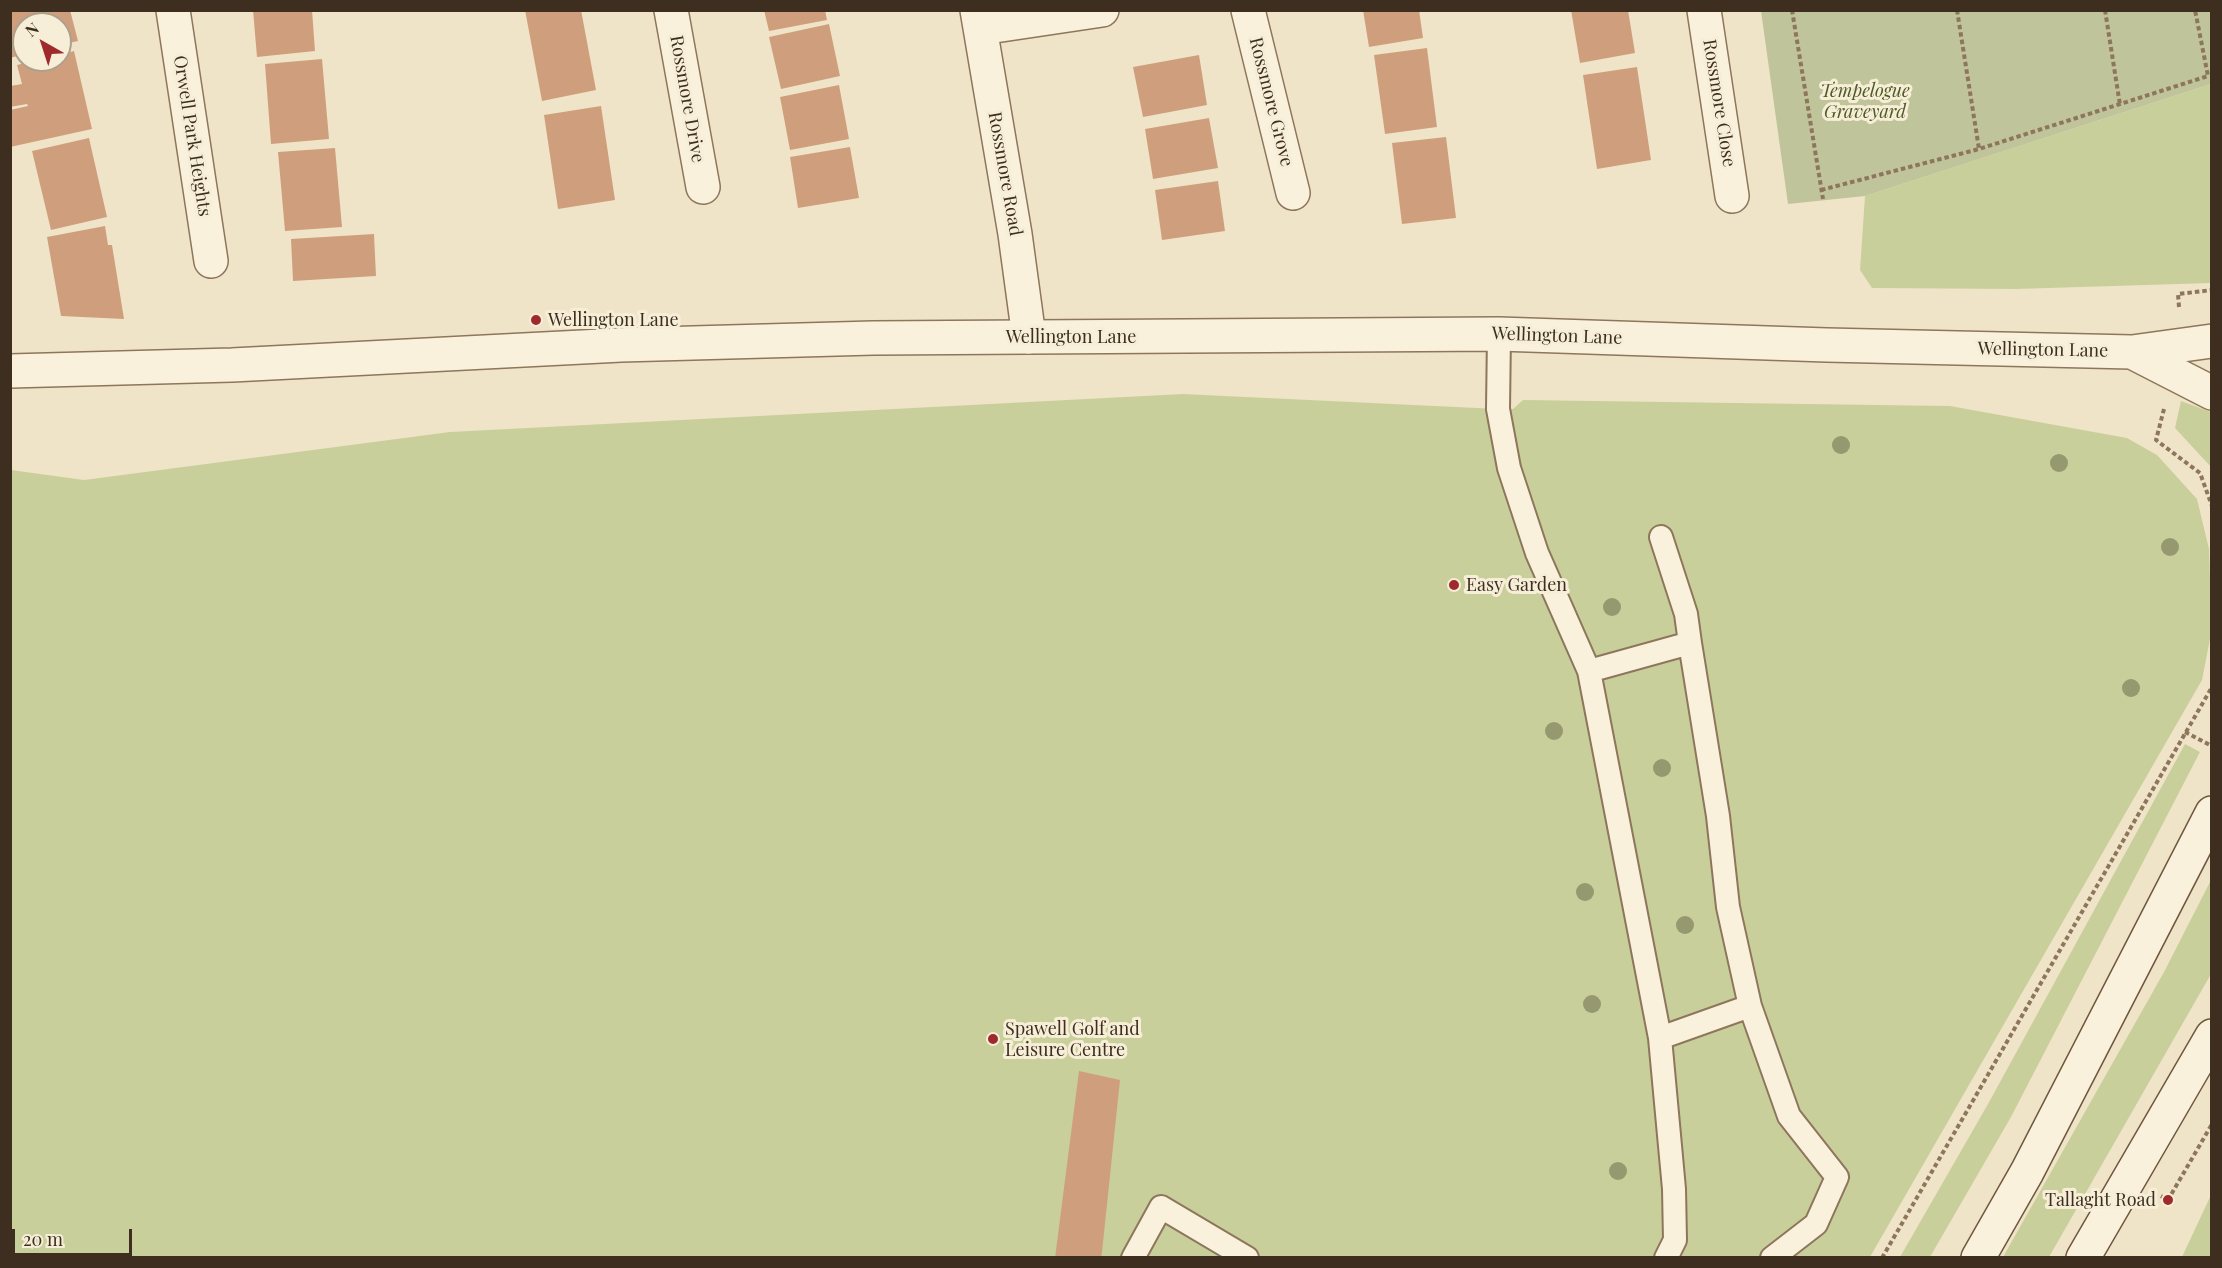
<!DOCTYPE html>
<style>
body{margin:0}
#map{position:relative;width:2222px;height:1268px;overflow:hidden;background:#f0e4c8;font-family:"Playfair Display",serif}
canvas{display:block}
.frame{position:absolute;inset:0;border:12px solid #3d2e20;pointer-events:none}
.north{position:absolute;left:12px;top:12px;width:60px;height:60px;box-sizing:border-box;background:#f7eed8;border:2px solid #ada18e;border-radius:50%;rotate:321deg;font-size:16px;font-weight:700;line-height:24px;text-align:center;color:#3d2e20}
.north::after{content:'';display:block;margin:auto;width:21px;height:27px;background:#9e2a2b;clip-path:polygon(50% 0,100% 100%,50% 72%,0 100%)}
.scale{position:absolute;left:12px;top:1229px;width:120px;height:27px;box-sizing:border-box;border:3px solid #3d2e20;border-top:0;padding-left:8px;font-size:18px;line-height:21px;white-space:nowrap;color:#3d2e20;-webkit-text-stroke:4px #f7eed8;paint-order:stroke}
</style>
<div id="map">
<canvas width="2222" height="1268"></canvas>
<div class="frame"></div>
<div class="north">N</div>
<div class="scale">20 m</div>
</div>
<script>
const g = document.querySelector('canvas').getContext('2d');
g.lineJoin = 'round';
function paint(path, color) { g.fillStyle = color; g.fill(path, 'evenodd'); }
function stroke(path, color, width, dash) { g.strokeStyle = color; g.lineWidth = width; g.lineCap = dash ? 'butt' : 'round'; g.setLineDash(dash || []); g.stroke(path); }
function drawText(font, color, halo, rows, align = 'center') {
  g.font = font + ' "Playfair Display",serif'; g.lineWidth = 6; g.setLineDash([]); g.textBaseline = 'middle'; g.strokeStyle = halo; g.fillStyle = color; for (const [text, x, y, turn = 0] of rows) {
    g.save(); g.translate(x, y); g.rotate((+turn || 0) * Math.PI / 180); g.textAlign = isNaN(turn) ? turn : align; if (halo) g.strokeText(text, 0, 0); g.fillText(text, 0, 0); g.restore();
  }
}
const green = new Path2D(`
 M 2211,84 L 2211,283 L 2016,289 L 1872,288 L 1860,270 L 1865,196 Z
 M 1183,394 L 1498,409 L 1513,409 L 1523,400 L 1950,406 L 2127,438 L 2157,455 L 2197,499 L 2209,549 L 2211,605 L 2211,634 L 2202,680 L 1870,1257 L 11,1258 L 11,470 L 84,480 L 450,432 Z
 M 2181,401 L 2211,412 L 2211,467 L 2175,428 Z
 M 2185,744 L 2200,752 L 2011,1117 L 1930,1257 L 1900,1257 L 1988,1104 Z
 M 2211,880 L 2211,974 L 2049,1257 L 2003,1257 L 2164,972 Z
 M 2211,1195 L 2211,1257 L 2182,1257 Z`);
const cemetery = new Path2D(`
 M 1761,11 L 2211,11 L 2211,84 L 1865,196 L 1788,204 Z`);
const building = new Path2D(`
 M 10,10 L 70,10 L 78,41 L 60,45 L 60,24 L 24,24 L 24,54 L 10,58 Z
 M 253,10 L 312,10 L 315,51 L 257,57 Z
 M 525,10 L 581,10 L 596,90 L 542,101 Z
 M 764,10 L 825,10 L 827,20 L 769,31 Z
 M 1363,10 L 1419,10 L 1423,38 L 1369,47 Z
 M 1571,10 L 1628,10 L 1635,53 L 1580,63 Z
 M 829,24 L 840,76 L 781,89 L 769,37 Z
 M 1427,48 L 1437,127 L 1385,134 L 1374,55 Z
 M 74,51 L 92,129 L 10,147 L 10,110 L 28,106 L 27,104 L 10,107 L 10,86 L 22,84 L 17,65 L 37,60 L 60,60 L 60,55 Z
 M 1199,55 L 1207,105 L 1143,117 L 1133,67 Z
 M 322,59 L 329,139 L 271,144 L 265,64 Z
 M 1637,67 L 1651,160 L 1597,169 L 1583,75 Z
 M 839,85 L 849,139 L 790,150 L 780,97 Z
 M 601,106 L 615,200 L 558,209 L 544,115 Z
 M 1209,118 L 1218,168 L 1153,179 L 1145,129 Z
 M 1446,137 L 1456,218 L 1402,224 L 1392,143 Z
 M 89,138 L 107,217 L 51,230 L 32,151 Z
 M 850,147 L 859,198 L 798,208 L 790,157 Z
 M 335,148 L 342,227 L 285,231 L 278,152 Z
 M 1218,181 L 1225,231 L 1162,240 L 1155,190 Z
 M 105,226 L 108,245 L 112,245 L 124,319 L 61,316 L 47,237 Z
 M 374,234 L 376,276 L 293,281 L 291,239 Z
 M 1079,1071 L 1120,1080 L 1102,1252 L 1101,1258 L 1055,1258 Z`);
const path = new Path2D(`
 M 1792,10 L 1823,199
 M 1957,10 L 1979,149 L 2208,76 L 2195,10
 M 2105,10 L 2120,105
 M 1821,190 L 1979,149
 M 2179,307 L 2178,294 L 2212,290
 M 2164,409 L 2156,440 L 2200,473 L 2212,506
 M 2185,732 L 2212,746
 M 2161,1196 L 2168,1200 L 2212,1124
 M 1882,1258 L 2212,687`);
const service = new Path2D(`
 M 1499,334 L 1498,409 L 1509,468 L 1537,553 L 1589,671 L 1660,1038 L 1674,1189 L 1675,1240 L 1666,1258
 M 1690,643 L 1718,816 L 1728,907 L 1750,1006 L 1789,1116 L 1837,1177 L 1816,1224 L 1772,1258
 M 1589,671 L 1690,643 L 1686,614 L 1661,537
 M 1660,1038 L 1750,1006
 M 1133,1258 L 1161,1207 L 1247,1258`);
const minor = new Path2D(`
 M 173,10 L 211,261
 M 671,10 L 703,187
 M 977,10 L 1015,234 L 1029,337
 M 1248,10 L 1293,193
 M 1704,10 L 1732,196
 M 981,28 L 1102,10`);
const tertiary = new Path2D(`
 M 2132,352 L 2212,393
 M 10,371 L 232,365 L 621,345 L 873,338 L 1499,334 L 1827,345 L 2132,352 L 2212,341`);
const secondary = new Path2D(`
 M 1978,1258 L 2027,1172 L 2212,813
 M 2083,1258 L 2212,1036`);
const trees = [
 [1841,445],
 [2059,463],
 [2170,547],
 [1612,607],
 [2131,688],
 [1554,731],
 [1662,768],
 [1585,892],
 [1685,925],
 [1592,1004],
 [1618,1171]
];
const markers = [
 [536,320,6,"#9e2a2b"],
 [1454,585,6,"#9e2a2b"],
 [993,1039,6,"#9e2a2b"],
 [2168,1200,6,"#9e2a2b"]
];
const parkNames = [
 ["Tempelogue",1865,91],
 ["Graveyard",1865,112]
];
const streetNames = [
 ["Rossmore Drive",687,99,80],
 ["Rossmore Grove",1271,102,76],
 ["Rossmore Close",1719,103,81],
 ["Orwell Park Heights",192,136,81],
 ["Rossmore Road",1005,174,80],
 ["Wellington Lane",1557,336,2],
 ["Wellington Lane",1071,337],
 ["Wellington Lane",2043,350,1]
];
const poiNames = [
 ["Wellington Lane",548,320],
 ["Easy Garden",1466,585],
 ["Spawell Golf and",1005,1029],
 ["Leisure Centre",1005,1050],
 ["Tallaght Road",2156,1200,"right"]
];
paint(green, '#c9cf9b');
paint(cemetery, '#bfc49a');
paint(building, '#cf9f7d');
stroke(service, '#8d765c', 26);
stroke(minor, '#8d765c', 36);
stroke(tertiary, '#8d765c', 36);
stroke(secondary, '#6f573f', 36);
stroke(path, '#8d765c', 4, [4.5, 3]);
stroke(service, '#faf1dc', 22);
stroke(minor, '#faf1dc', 33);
stroke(tertiary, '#faf1dc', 33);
stroke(secondary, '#faf1dc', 33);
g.fillStyle = '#96986f';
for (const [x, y] of trees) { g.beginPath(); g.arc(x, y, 9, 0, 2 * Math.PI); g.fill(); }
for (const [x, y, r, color] of markers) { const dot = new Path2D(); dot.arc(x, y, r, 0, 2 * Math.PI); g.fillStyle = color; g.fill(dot); stroke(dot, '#f7eed8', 2); }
drawText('italic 18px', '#4d5a26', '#f7eed8', parkNames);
drawText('18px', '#3d2e20', '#f7eed8', streetNames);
drawText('18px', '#3d2e20', '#f7eed8', poiNames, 'left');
</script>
